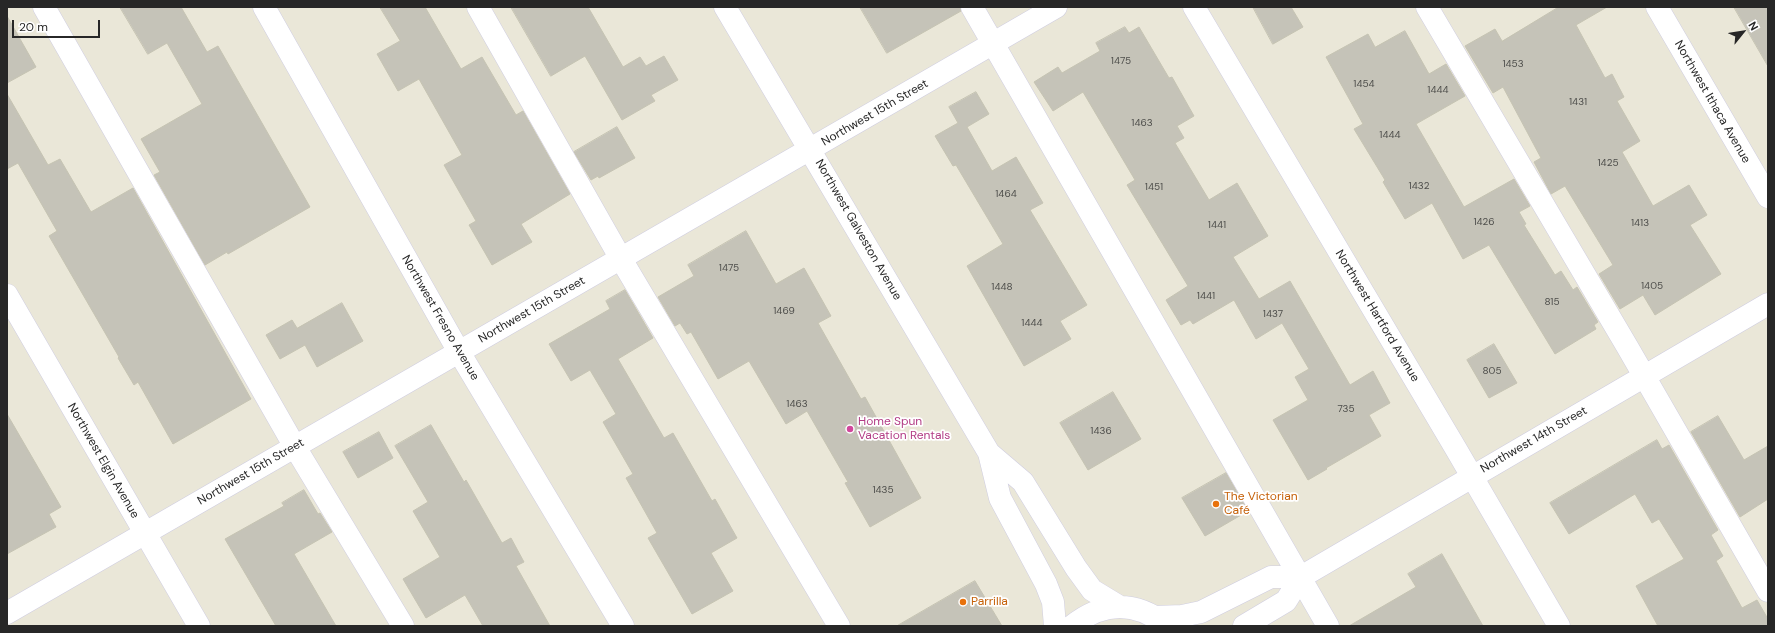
<!DOCTYPE html>
<meta charset="utf-8">
<style>
body{margin:0}
#map{position:relative;width:1775px;height:633px;overflow:hidden;background:#eae7d8;font-family:"DM Sans",sans-serif}
canvas{display:block}
.frame{position:absolute;inset:0;border:8px solid #272727;pointer-events:none}
.north{position:absolute;left:1723px;top:12px;width:40px;height:40px;-webkit-text-stroke:3px #fff;paint-order:stroke;rotate:60deg;font-size:11px;font-weight:700;line-height:16px;text-align:center;color:#272727}
.north::after{content:'';display:block;margin:auto;width:14px;height:18px;background:#272727;clip-path:polygon(50% 0,100% 100%,50% 72%,0 100%)}
.scale{position:absolute;left:12px;top:20px;width:88px;height:18px;box-sizing:border-box;border:2px solid #272727;border-top:0;padding-left:5px;font-size:12px;line-height:14px;white-space:nowrap;color:#272727;-webkit-text-stroke:3px #fff;paint-order:stroke}
</style>
<div id="map">
<canvas width="1775" height="633"></canvas>
<div class="frame"></div>
<div class="north">N</div>
<div class="scale">20 m</div>
</div>
<script>
const g = document.querySelector('canvas').getContext('2d');
g.lineJoin = 'round';
function paint(path, color) { g.fillStyle = color; g.fill(path, 'evenodd'); }
function stroke(path, color, width, dash) { g.strokeStyle = color; g.lineWidth = width; g.lineCap = dash ? 'butt' : 'round'; g.setLineDash(dash || []); g.stroke(path); }
function drawText(font, color, halo, rows, align = 'center') {
  g.font = font + ' "DM Sans",sans-serif'; g.lineWidth = 3.5; g.setLineDash([]); g.textBaseline = 'middle'; g.strokeStyle = halo; g.fillStyle = color; for (const [text, x, y, turn = 0] of rows) {
    g.save(); g.translate(x, y); g.rotate((+turn || 0) * Math.PI / 180); g.textAlign = isNaN(turn) ? turn : align; if (halo) g.strokeText(text, 0, 0); g.fillText(text, 0, 0); g.restore();
  }
}
const building = new Path2D(`
 M 120,7 L 181,7 L 207,52 L 218,46 L 310,207 L 228,254 L 227,252 L 205,265 L 154,175 L 160,172 L 141,139 L 202,104 L 167,43 L 148,54 Z
 M 380,7 L 425,7 L 461,69 L 482,57 L 516,115 L 523,111 L 570,194 L 521,224 L 532,242 L 492,265 L 469,225 L 476,221 L 444,165 L 462,155 L 419,79 L 398,91 L 377,54 L 400,41 Z
 M 511,7 L 588,7 L 623,67 L 640,57 L 646,66 L 664,56 L 678,80 L 651,95 L 655,101 L 622,120 L 585,56 L 551,76 Z
 M 860,7 L 960,7 L 961,11 L 887,53 Z
 M 1253,7 L 1291,7 L 1303,27 L 1273,44 Z
 M 1559,7 L 1607,7 L 1576,25 L 1605,78 L 1612,74 L 1624,97 L 1617,101 L 1640,141 L 1622,152 L 1653,206 L 1689,185 L 1707,215 L 1690,225 L 1721,274 L 1655,315 L 1643,295 L 1620,309 L 1599,274 L 1613,265 L 1565,186 L 1551,194 L 1534,162 L 1541,158 L 1503,87 L 1493,93 L 1465,46 L 1495,29 L 1502,41 Z
 M 1734,7 L 1768,7 L 1768,66 Z
 M 7,16 L 36,67 L 7,83 Z
 M 1125,27 L 1129,33 L 1139,27 L 1169,78 L 1172,77 L 1194,116 L 1177,126 L 1184,138 L 1175,143 L 1209,200 L 1237,183 L 1268,236 L 1233,257 L 1259,299 L 1290,281 L 1350,385 L 1373,371 L 1390,403 L 1369,415 L 1381,436 L 1326,468 L 1327,469 L 1308,480 L 1273,420 L 1308,400 L 1295,377 L 1309,369 L 1282,323 L 1256,339 L 1234,300 L 1193,324 L 1190,320 L 1181,325 L 1166,300 L 1188,286 L 1127,185 L 1135,180 L 1083,92 L 1053,111 L 1034,82 L 1058,67 L 1062,73 L 1100,51 L 1096,43 Z
 M 1405,31 L 1429,74 L 1446,64 L 1465,96 L 1416,124 L 1464,207 L 1514,179 L 1530,206 L 1519,212 L 1526,224 L 1524,225 L 1555,275 L 1561,271 L 1573,290 L 1577,287 L 1598,322 L 1594,325 L 1596,329 L 1555,354 L 1489,245 L 1463,259 L 1432,203 L 1405,219 L 1383,182 L 1385,180 L 1354,129 L 1363,124 L 1326,57 L 1368,34 L 1375,47 Z
 M 976,92 L 989,114 L 967,127 L 992,171 L 1016,157 L 1043,203 L 1030,210 L 1087,305 L 1060,321 L 1071,339 L 1024,366 L 967,266 L 1003,244 L 956,165 L 953,166 L 935,136 L 958,123 L 949,107 Z
 M 7,94 L 48,165 L 60,159 L 91,212 L 133,188 L 251,399 L 173,444 L 138,382 L 134,385 L 118,358 L 119,357 L 49,236 L 57,231 L 18,163 L 7,169 Z
 M 617,127 L 635,158 L 599,178 L 598,176 L 591,180 L 574,152 Z
 M 746,231 L 776,284 L 804,268 L 831,316 L 818,323 L 861,399 L 865,397 L 921,498 L 870,527 L 845,483 L 848,482 L 807,411 L 786,424 L 749,361 L 718,379 L 691,332 L 687,334 L 680,323 L 675,326 L 658,297 L 694,276 L 688,265 Z
 M 625,290 L 653,338 L 618,359 L 664,438 L 673,433 L 712,501 L 715,499 L 737,538 L 711,553 L 733,591 L 692,614 L 648,538 L 657,533 L 626,478 L 633,474 L 603,422 L 616,414 L 590,370 L 571,381 L 549,344 L 610,309 L 606,301 Z
 M 342,303 L 363,341 L 317,367 L 305,345 L 280,359 L 266,335 L 292,320 L 297,328 Z
 M 1494,344 L 1517,383 L 1489,398 L 1467,360 Z
 M 1113,392 L 1141,439 L 1088,470 L 1060,423 Z
 M 7,414 L 61,507 L 49,514 L 56,527 L 7,554 Z
 M 1718,416 L 1744,460 L 1768,446 L 1768,499 L 1740,517 L 1691,432 Z
 M 431,425 L 464,482 L 466,480 L 502,543 L 511,538 L 524,562 L 516,566 L 550,626 L 483,626 L 465,595 L 426,618 L 403,579 L 440,557 L 413,511 L 428,502 L 395,446 Z
 M 379,432 L 393,458 L 358,478 L 343,452 Z
 M 1657,440 L 1662,449 L 1669,445 L 1718,530 L 1711,535 L 1723,556 L 1716,561 L 1742,608 L 1757,600 L 1768,619 L 1768,626 L 1658,626 L 1636,586 L 1684,559 L 1659,519 L 1652,523 L 1635,494 L 1569,534 L 1550,503 Z
 M 1226,473 L 1248,511 L 1205,536 L 1182,498 Z
 M 304,490 L 318,514 L 320,513 L 332,532 L 294,554 L 336,626 L 276,626 L 225,539 L 284,506 L 282,503 Z
 M 1442,554 L 1483,626 L 1349,626 L 1416,587 L 1408,574 Z
 M 975,581 L 1002,626 L 897,626 Z`);
const minor = new Path2D(`
 M 44,7 L 295,447 L 403,626
 M 264,7 L 459,352 L 623,626
 M 478,7 L 621,259 L 839,626
 M 725,7 L 989,453 L 1000,498 L 1046,584 L 1053,602 L 1055,626
 M 972,7 L 1328,626
 M 1194,7 L 1456,449 L 1559,626
 M 1427,7 L 1628,348 L 1768,591
 M 1657,7 L 1768,197
 M 7,295 L 199,626
 M 989,453 L 1023,482 L 1076,568 L 1092,590 L 1120,607
 M 7,613 L 1056,7
 M 1155,617 L 1182,616 L 1201,612 L 1271,577 L 1301,577
 M 1072,626 C 1103,601 1136,601 1166,625
 M 1244,626 L 1286,601 L 1301,577 L 1768,304`);
const markers = [
 [850,429,4,"#d1479c"],
 [1216,504,4,"#e8710a"],
 [963,602,4,"#e8710a"]
];
const numberNames = [
 ["1475",1121,61],
 ["1453",1513,64],
 ["1454",1364,84],
 ["1444",1438,90],
 ["1431",1578,102],
 ["1463",1142,123],
 ["1444",1390,135],
 ["1425",1608,163],
 ["1432",1419,186],
 ["1451",1154,187],
 ["1464",1006,194],
 ["1426",1484,222],
 ["1413",1640,223],
 ["1441",1217,225],
 ["1475",729,268],
 ["1405",1652,286],
 ["1448",1002,287],
 ["1441",1206,296],
 ["815",1552,302],
 ["1469",784,311],
 ["1437",1273,314],
 ["1444",1032,323],
 ["805",1492,371],
 ["1463",797,404],
 ["735",1346,409],
 ["1436",1101,431],
 ["1435",883,490]
];
const streetNames = [
 ["Northwest Ithaca Avenue",1712,102,60],
 ["Northwest 15th Street",875,113,-30],
 ["Northwest Galveston Avenue",858,230,60],
 ["Northwest 15th Street",532,310,-30],
 ["Northwest Hartford Avenue",1377,316,59],
 ["Northwest Fresno Avenue",440,318,60],
 ["Northwest 14th Street",1534,440,-30],
 ["Northwest Elgin Avenue",103,461,60],
 ["Northwest 15th Street",251,472,-30]
];
const hotelNames = [
 ["Home Spun",858,422],
 ["Vacation Rentals",858,436]
];
const foodNames = [
 ["The Victorian",1224,497],
 ["Café",1224,511],
 ["Parrilla",971,602]
];
paint(building, '#c5c3b8');
stroke(building, '#c5c3b2', 1);
stroke(minor, '#cfcde0', 23);
stroke(minor, '#fff', 22);
for (const [x, y, r, color] of markers) { const dot = new Path2D(); dot.arc(x, y, r, 0, 2 * Math.PI); g.fillStyle = color; g.fill(dot); stroke(dot, '#fff', 1.5); }
drawText('10px', '#4e4e4b', null, numberNames);
drawText('12px', '#272727', '#fff', streetNames);
drawText('12px', '#b23c85', '#fff', hotelNames, 'left');
drawText('12px', '#c56008', '#fff', foodNames, 'left');
</script>
